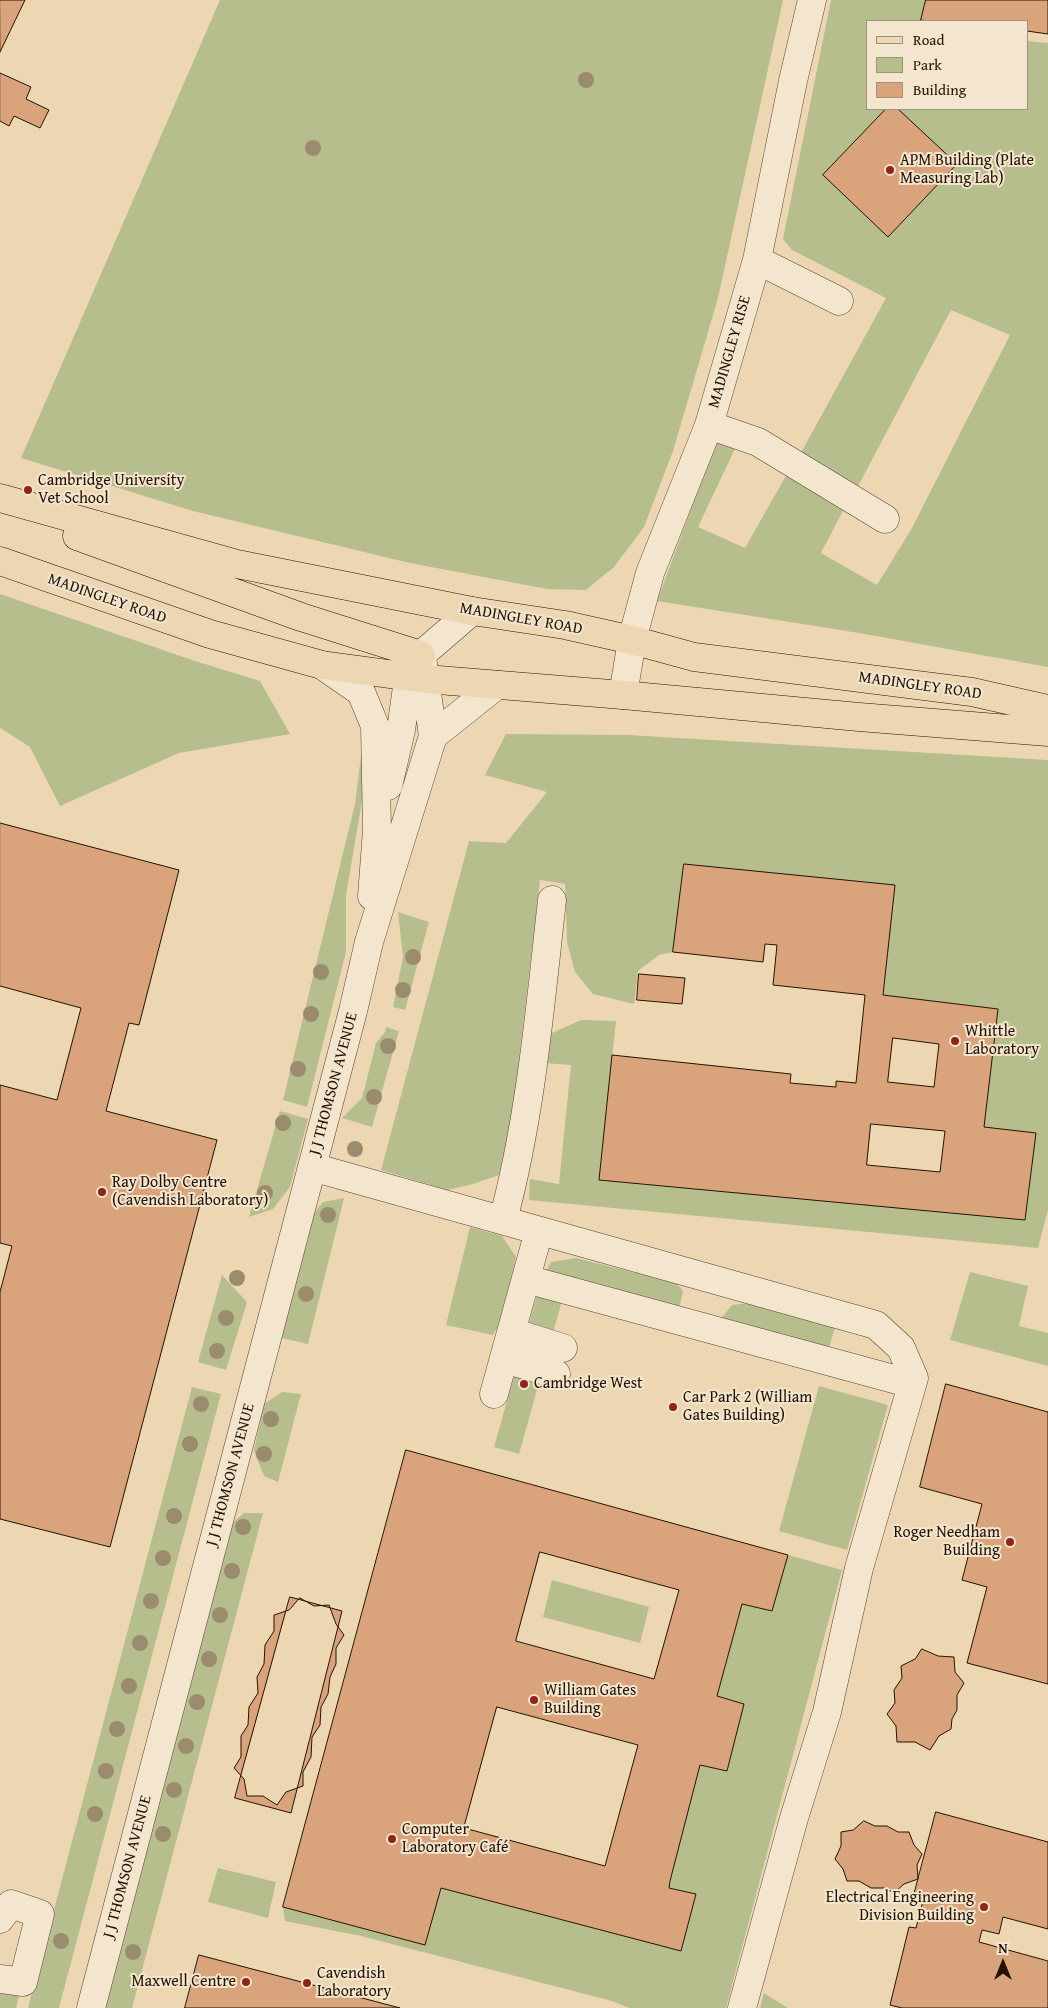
<!DOCTYPE html>
<meta charset="utf-8">
<style>
body{margin:0}
#map{position:relative;width:1048px;height:2008px;overflow:hidden;background:#edd7b3;font-family:"Gentium Book Plus",serif}
canvas{display:block}
.legend{position:absolute;left:866px;top:20px;width:162px;height:90px;box-sizing:border-box;background:#f3e5ce;border:1px solid #a0917c;margin:0;padding:6px 9px;list-style:none;font-size:15px;color:#241200}
.legend li{display:flex;align-items:center;gap:10px;height:25px}
.legend b{width:25px;border:1px solid #a0917c}
.north{position:absolute;left:978px;top:1938px;width:50px;height:50px;-webkit-text-stroke:4px #f3e5ce;paint-order:stroke;rotate:0deg;font-size:14px;font-weight:700;line-height:20px;text-align:center;color:#241200}
.north::after{content:'';display:block;margin:auto;width:18px;height:22px;background:#241200;clip-path:polygon(50% 0,100% 100%,50% 72%,0 100%)}
</style>
<div id="map">
<canvas width="1048" height="2008"></canvas>
<ul class="legend">
<li><b style="height:6px;background:#edd7b3"></b>Road</li>
<li><b style="height:14px;background:#b7be8d"></b>Park</li>
<li><b style="height:14px;background:#d9a47c"></b>Building</li>
</ul>
<div class="north">N</div>
</div>
<script>
const g = document.querySelector('canvas').getContext('2d');
g.lineJoin = 'round';
function paint(path, color) { g.fillStyle = color; g.fill(path, 'evenodd'); }
function stroke(path, color, width, dash) { g.strokeStyle = color; g.lineWidth = width; g.lineCap = dash ? 'butt' : 'round'; g.setLineDash(dash || []); g.stroke(path); }
function drawText(font, color, halo, rows, align = 'center') {
  g.font = font + ' "Gentium Book Plus",serif'; g.lineWidth = 4; g.setLineDash([]); g.textBaseline = 'middle'; g.strokeStyle = halo; g.fillStyle = color; for (const [text, x, y, turn = 0] of rows) {
    g.save(); g.translate(x, y); g.rotate((+turn || 0) * Math.PI / 180); g.textAlign = isNaN(turn) ? turn : align; if (halo) g.strokeText(text, 0, 0); g.fillText(text, 0, 0); g.restore();
  }
}
const green = new Path2D(`
 M 220,0 L 783,0 L 718,298 L 673,451 L 644,527 L 614,567 L 586,590 L 547,589 L 410,563 L 193,511 L 21,458 Z
 M 831,0 L 926,0 L 922,20 L 928,21 L 867,21 L 867,109 L 1027,109 L 1027,41 L 1048,43 L 1048,667 L 859,633 L 657,601 L 720,431 L 740,438 L 698,527 L 745,548 L 787,474 L 846,505 L 821,553 L 877,585 L 912,528 L 1010,335 L 951,310 L 855,492 L 797,460 L 886,298 L 792,250 L 783,239 Z
 M 0,594 L 195,661 L 260,681 L 290,734 L 179,753 L 60,806 L 30,747 L 0,728 Z
 M 506,734 L 628,735 L 1048,760 L 1048,1210 L 1038,1248 L 529,1200 L 530,1179 L 559,1184 L 571,1065 L 544,1063 L 544,1053 L 552,1033 L 581,1020 L 616,1021 L 599,1180 L 1025,1220 L 1036,1133 L 984,1127 L 998,1009 L 883,995 L 895,885 L 684,864 L 673,952 L 659,955 L 638,971 L 634,1004 L 593,994 L 575,972 L 567,942 L 565,884 L 540,880 L 509,1146 L 499,1175 L 473,1184 L 448,1190 L 381,1170 L 469,841 L 506,843 L 547,792 L 485,775 Z
 M 363,740 L 369,760 L 346,895 L 346,952 L 307,1107 L 283,1100 L 355,804 Z
 M 398,912 L 429,922 L 405,1010 L 393,1007 L 403,957 Z
 M 386,1027 L 399,1031 L 372,1127 L 342,1118 L 362,1098 L 376,1043 L 385,1032 Z
 M 280,1111 L 308,1119 L 290,1187 L 273,1209 L 249,1217 Z
 M 344,1198 L 308,1344 L 281,1338 L 309,1219 L 323,1202 Z
 M 470,1227 L 502,1236 L 516,1257 L 502,1319 L 493,1335 L 446,1325 Z
 M 576,1258 L 676,1283 L 683,1291 L 679,1309 L 568,1279 L 519,1454 L 494,1447 L 541,1281 L 551,1262 Z
 M 970,1272 L 1028,1286 L 1019,1326 L 1048,1333 L 1048,1366 L 950,1340 Z
 M 222,1275 L 247,1302 L 226,1370 L 198,1362 Z
 M 750,1303 L 835,1327 L 829,1348 L 720,1320 L 732,1305 Z
 M 819,1386 L 888,1405 L 847,1550 L 779,1531 Z
 M 192,1387 L 221,1394 L 59,2008 L 28,2008 Z
 M 282,1392 L 301,1394 L 278,1482 L 264,1476 L 254,1451 L 264,1404 Z
 M 244,1513 L 263,1513 L 132,2008 L 100,2008 L 226,1528 Z
 M 788,1555 L 842,1570 L 726,2008 L 629,2008 L 612,2001 L 361,1936 L 285,1921 L 283,1907 L 425,1945 L 441,1888 L 681,1951 L 696,1894 L 669,1888 L 670,1881 L 700,1765 L 727,1771 L 744,1704 L 717,1696 L 742,1604 L 772,1611 Z
 M 552,1580 L 649,1607 L 640,1643 L 543,1617 Z
 M 218,1868 L 276,1882 L 268,1918 L 208,1902 Z
 M 0,1979 L 23,1982 L 16,2008 L 0,2008 Z
 M 764,1993 L 788,2008 L 760,2008 Z`);
const building = new Path2D(`
 M 0,0 L 25,0 L 0,52 Z
 M 926,0 L 1048,0 L 1048,34 L 1027,31 L 1027,21 L 928,21 L 921,20 Z
 M 0,73 L 31,87 L 26,99 L 49,110 L 40,128 L 14,116 L 9,126 L 0,121 Z
 M 886,109 L 898,109 L 957,164 L 888,237 L 823,175 Z
 M 0,823 L 179,870 L 139,1025 L 129,1023 L 106,1111 L 217,1140 L 110,1547 L 0,1519 L 0,1292 L 12,1246 L 0,1243 L 0,1085 L 57,1100 L 81,1008 L 0,986 Z
 M 684,864 L 895,885 L 883,995 L 998,1009 L 984,1127 L 1036,1133 L 1025,1220 L 599,1180 L 612,1055 L 791,1074 L 790,1083 L 836,1087 L 836,1081 L 856,1083 L 865,995 L 773,985 L 777,945 L 765,944 L 763,962 L 673,952 ZM 893,1038 L 939,1044 L 934,1087 L 888,1082 ZM 871,1124 L 945,1131 L 940,1172 L 867,1165 Z
 M 639,974 L 685,978 L 682,1004 L 637,1000 Z
 M 946,1384 L 1048,1412 L 1048,1684 L 967,1663 L 987,1587 L 962,1580 L 982,1504 L 920,1487 Z
 M 406,1450 L 788,1555 L 772,1611 L 742,1604 L 717,1696 L 744,1704 L 727,1771 L 700,1765 L 670,1881 L 669,1888 L 696,1894 L 681,1951 L 441,1888 L 425,1945 L 283,1907 ZM 540,1552 L 679,1590 L 654,1679 L 516,1641 ZM 497,1707 L 638,1745 L 605,1866 L 464,1828 Z
 M 290,1597 L 342,1611 L 291,1813 L 235,1798 Z
 M 300,1598 L 314,1606 L 329,1605 L 336,1624 L 344,1635 L 336,1648 L 336,1664 L 330,1677 L 328,1694 L 321,1707 L 320,1725 L 312,1737 L 311,1757 L 303,1772 L 303,1786 L 286,1792 L 277,1805 L 263,1796 L 247,1796 L 244,1779 L 234,1768 L 241,1757 L 241,1736 L 248,1725 L 249,1707 L 258,1693 L 257,1677 L 264,1664 L 265,1645 L 274,1631 L 274,1615 L 289,1610 Z
 M 922,1649 L 938,1656 L 954,1657 L 955,1672 L 964,1683 L 957,1695 L 957,1710 L 952,1719 L 951,1729 L 939,1736 L 930,1750 L 915,1742 L 897,1742 L 896,1726 L 887,1714 L 895,1703 L 894,1690 L 902,1678 L 901,1666 L 915,1659 Z
 M 936,1812 L 1048,1842 L 1048,1929 L 1003,1917 L 999,1934 L 982,1930 L 979,1942 L 1048,1961 L 1048,2008 L 902,2008 L 890,2005 L 909,1927 L 916,1928 L 924,1897 L 914,1895 Z
 M 864,1821 L 875,1826 L 887,1826 L 898,1832 L 909,1832 L 914,1845 L 922,1854 L 917,1865 L 918,1879 L 904,1884 L 894,1893 L 884,1888 L 871,1888 L 859,1881 L 847,1881 L 843,1869 L 835,1859 L 841,1846 L 841,1832 L 853,1830 Z
 M 199,1955 L 400,2008 L 185,2008 Z`);
const minor = new Path2D(`
 M 757,260 L 839,301
 M 709,425 L 758,442 L 885,519
 M 422,657 L 433,736
 M 322,665 L 361,692 L 375,726 L 377,830 L 372,896
 M 623,695 L 632,640 L 650,573 L 709,425 L 757,260 L 793,81 L 812,0
 M 388,786 L 401,730 L 407,687 L 421,655 L 472,611
 M 312,1167 L 876,1325 L 901,1348 L 914,1378 L 859,1568 L 827,1712 L 794,1818 L 742,2008
 M 503,1220 C 531,1116 540,1007 552,900
 M 526,1279 L 912,1384
 M 511,1332 L 563,1348
 M 504,1359 L 556,1374
 M 494,1394 L 539,1231
 M 0,1919 L 11,1904 L 40,1914 L 23,1982 L 0,1979
 M 91,2008 L 353,1011 L 369,942 L 433,736 L 497,685`);
const major = new Path2D(`
 M 0,498 L 237,564 L 472,611 L 565,625 L 632,640 L 694,657 L 972,692 L 1048,709
 M 77,536 L 301,617 L 421,655
 M 0,561 L 210,634 L 322,665 L 426,679 L 623,695 L 859,717 L 1048,732`);
const trees = [
 [586,80],
 [313,148],
 [413,957],
 [321,972],
 [403,990],
 [311,1014],
 [388,1046],
 [298,1069],
 [374,1097],
 [283,1123],
 [355,1149],
 [265,1193],
 [328,1215],
 [237,1278],
 [306,1294],
 [226,1318],
 [217,1351],
 [201,1404],
 [271,1419],
 [190,1444],
 [264,1454],
 [174,1516],
 [243,1527],
 [163,1558],
 [232,1571],
 [151,1601],
 [220,1615],
 [140,1643],
 [209,1659],
 [129,1686],
 [197,1702],
 [117,1729],
 [186,1746],
 [106,1771],
 [174,1790],
 [95,1814],
 [163,1834],
 [61,1941],
 [133,1952]
];
const markers = [
 [890,170,5,"#8f2418"],
 [28,490,5,"#8f2418"],
 [955,1041,5,"#8f2418"],
 [102,1192,5,"#8f2418"],
 [524,1384,5,"#8f2418"],
 [673,1407,5,"#8f2418"],
 [1010,1542,5,"#8f2418"],
 [534,1700,5,"#8f2418"],
 [392,1839,5,"#8f2418"],
 [984,1907,5,"#8f2418"],
 [246,1982,5,"#8f2418"],
 [307,1983,5,"#8f2418"]
];
const poiNames = [
 ["APM Building (Plate",900,161],
 ["Measuring Lab)",900,179],
 ["Cambridge University",38,481],
 ["Vet School",38,499],
 ["Whittle",965,1032],
 ["Laboratory",965,1050],
 ["Ray Dolby Centre",112,1183],
 ["(Cavendish Laboratory)",112,1201],
 ["Cambridge West",534,1384],
 ["Car Park 2 (William",683,1398],
 ["Gates Building)",683,1416],
 ["Roger Needham",1000,1533,"right"],
 ["Building",1000,1551,"right"],
 ["William Gates",544,1691],
 ["Building",544,1709],
 ["Computer",402,1830],
 ["Laboratory Café",402,1848],
 ["Electrical Engineering",974,1898,"right"],
 ["Division Building",974,1916,"right"],
 ["Cavendish",317,1974],
 ["Laboratory",317,1992],
 ["Maxwell Centre",236,1982,"right"]
];
const streetNames = [
 ["MADINGLEY RISE",730,352,-74],
 ["MADINGLEY ROAD",107,599,19],
 ["MADINGLEY ROAD",521,619,10],
 ["MADINGLEY ROAD",920,686,8],
 ["J J THOMSON AVENUE",334,1084,-75],
 ["J J THOMSON AVENUE",231,1475,-75],
 ["J J THOMSON AVENUE",128,1867,-75]
];
paint(green, '#b7be8d');
paint(building, '#d9a47c');
stroke(building, '#241200', 1);
stroke(minor, '#56432d', 29);
stroke(major, '#241200', 29);
stroke(minor, '#f3e5ce', 28);
stroke(major, '#edd7b3', 28);
g.fillStyle = '#9a8c6c';
for (const [x, y] of trees) { g.beginPath(); g.arc(x, y, 8, 0, 2 * Math.PI); g.fill(); }
for (const [x, y, r, color] of markers) { const dot = new Path2D(); dot.arc(x, y, r, 0, 2 * Math.PI); g.fillStyle = color; g.fill(dot); stroke(dot, '#f3e5ce', 2); }
drawText('16px', '#241200', '#f3e5ce', poiNames, 'left');
drawText('16px', '#241200', '#f3e5ce', streetNames);
</script>
